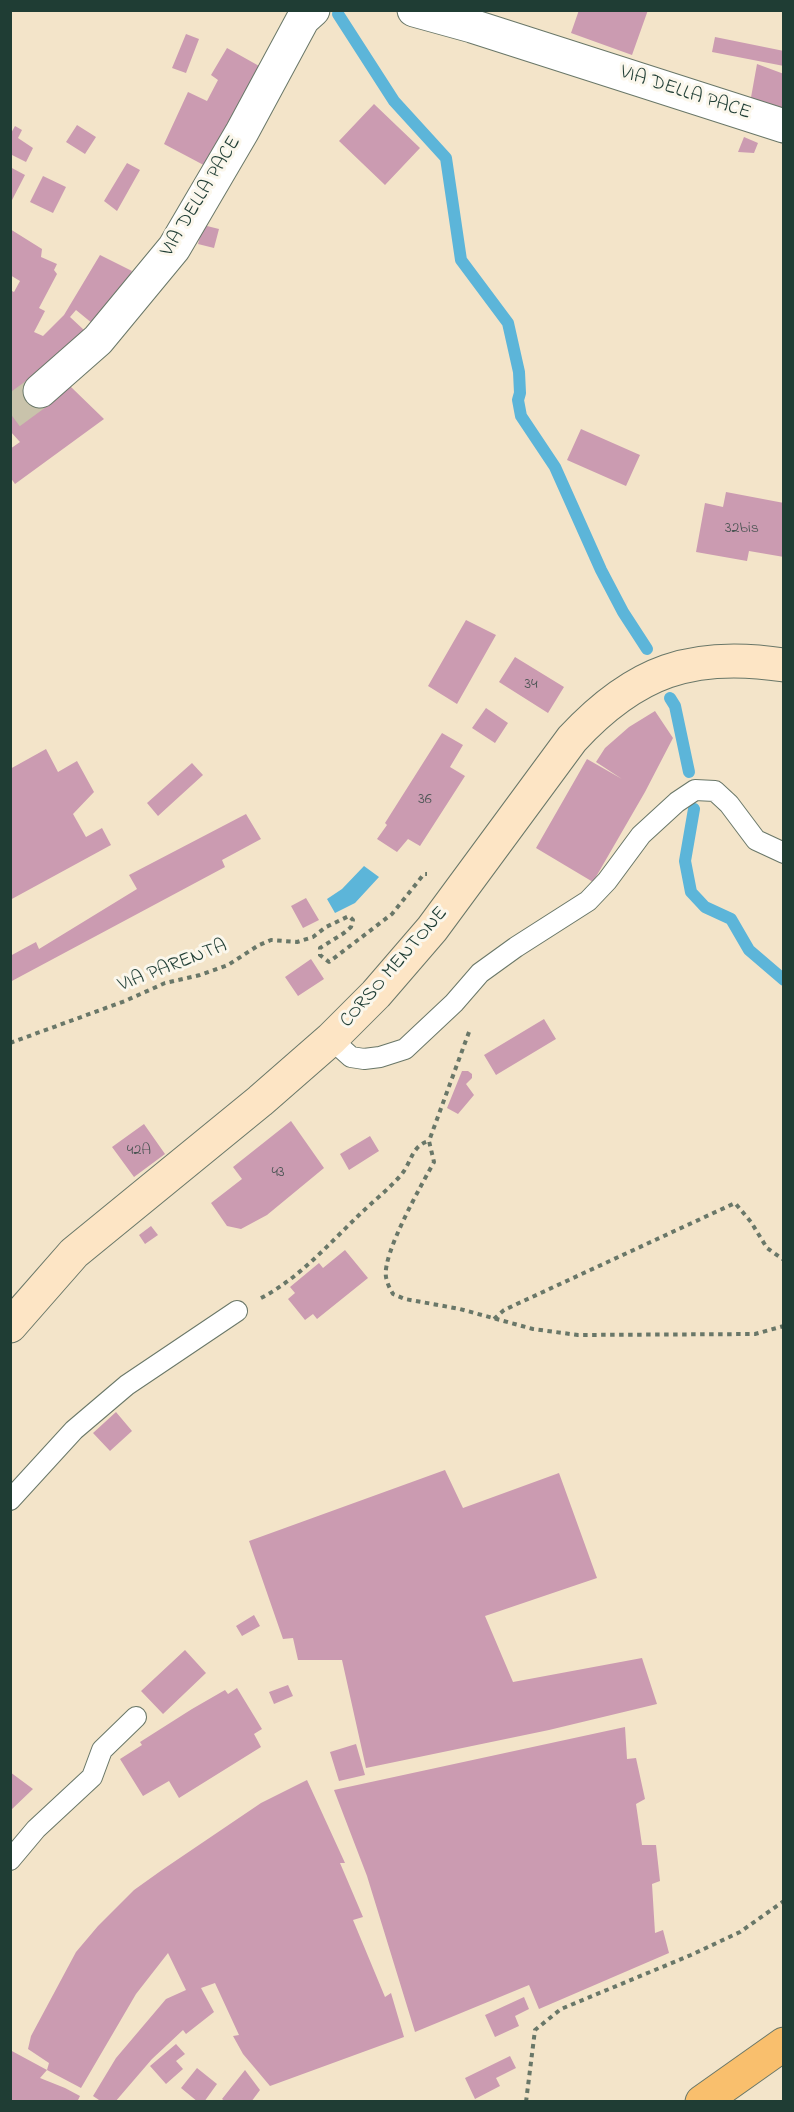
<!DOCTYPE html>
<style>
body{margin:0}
#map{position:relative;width:794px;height:2112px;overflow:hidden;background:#f3e4c9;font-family:"Indie Flower",sans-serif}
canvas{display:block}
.frame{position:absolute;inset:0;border:12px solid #1f3d34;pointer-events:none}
</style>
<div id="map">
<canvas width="794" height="2112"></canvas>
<div class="frame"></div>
</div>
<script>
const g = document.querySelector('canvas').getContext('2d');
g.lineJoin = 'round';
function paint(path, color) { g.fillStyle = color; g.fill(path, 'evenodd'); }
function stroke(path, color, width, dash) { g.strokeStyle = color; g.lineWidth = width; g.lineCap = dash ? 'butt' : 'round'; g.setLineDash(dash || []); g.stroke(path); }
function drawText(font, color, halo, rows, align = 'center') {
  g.font = font + ' "Indie Flower",sans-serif'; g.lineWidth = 6; g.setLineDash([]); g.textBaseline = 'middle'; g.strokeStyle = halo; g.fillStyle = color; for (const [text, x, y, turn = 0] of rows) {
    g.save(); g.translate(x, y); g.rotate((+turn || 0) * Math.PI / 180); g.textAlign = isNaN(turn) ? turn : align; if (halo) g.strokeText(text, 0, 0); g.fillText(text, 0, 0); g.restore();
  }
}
const water = new Path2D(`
 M 364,866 L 379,877 L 355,903 L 335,913 L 327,899 L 342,889 Z`);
const stream = new Path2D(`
 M 338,14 L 394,101 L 446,158 L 461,260 L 508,323 L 519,372 L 520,393 L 518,400 L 521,416 L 555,467 L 601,570 L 623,612 L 647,649
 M 670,698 L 675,706 L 689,772
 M 694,809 L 685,861 L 691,892 L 705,907 L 731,919 L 749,950 L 784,980`);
const building = new Path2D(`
 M 579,10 L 648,10 L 632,55 L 571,33 Z
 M 186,34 L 199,39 L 186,73 L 172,68 Z
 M 715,37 L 784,51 L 784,66 L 712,52 Z
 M 227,48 L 268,71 L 213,170 L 164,144 L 188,92 L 207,101 L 218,80 L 211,75 Z
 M 757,64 L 784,74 L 784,114 L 750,103 Z
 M 374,104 L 420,148 L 385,185 L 339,141 Z
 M 77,125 L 96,137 L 85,154 L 66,142 Z
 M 15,126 L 22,130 L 18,138 L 33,148 L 26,162 L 10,154 L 10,135 Z
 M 744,137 L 758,143 L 754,153 L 738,152 Z
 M 127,163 L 140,170 L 117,211 L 104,201 Z
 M 10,167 L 25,175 L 10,204 Z
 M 43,176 L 66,187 L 53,213 L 30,202 Z
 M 203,225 L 219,229 L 214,248 L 198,244 Z
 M 10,229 L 42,249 L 41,257 L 57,264 L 54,270 L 57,274 L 39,308 L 45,311 L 34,332 L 43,336 L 64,315 L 100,255 L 132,271 L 98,328 L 76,310 L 70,317 L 84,330 L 32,383 L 70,386 L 104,419 L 15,484 L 10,477 L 10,449 L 20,442 L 10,431 L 10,290 L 14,292 L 20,281 L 10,275 Z
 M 581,429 L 640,455 L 626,486 L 567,460 Z
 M 726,492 L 784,503 L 784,557 L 749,551 L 747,561 L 696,552 L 705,503 L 723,507 Z
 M 466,620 L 496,635 L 457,704 L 428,686 Z
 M 515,657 L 564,687 L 548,713 L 499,682 Z
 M 486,708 L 508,723 L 495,743 L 472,728 Z
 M 655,711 L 673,738 L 645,792 L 593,882 L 536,848 L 587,759 L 622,779 L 596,762 L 605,748 L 629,727 Z
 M 442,733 L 463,745 L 450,767 L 465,776 L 420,846 L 408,839 L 397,852 L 377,839 L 387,825 L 385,823 Z
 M 46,749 L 58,772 L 77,761 L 94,792 L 73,814 L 86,837 L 102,828 L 111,845 L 10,900 L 10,769 Z
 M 192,763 L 203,775 L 158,816 L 147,803 Z
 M 246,814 L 261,839 L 222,860 L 225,867 L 10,982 L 10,956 L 36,942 L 39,949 L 137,889 L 129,875 Z
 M 306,898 L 319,920 L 303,928 L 291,906 Z
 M 311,959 L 324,979 L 298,996 L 285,977 Z
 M 544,1019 L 556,1039 L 496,1075 L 484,1055 Z
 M 462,1071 L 468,1071 L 472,1074 L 472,1078 L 466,1084 L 474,1095 L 458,1114 L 447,1108 Z
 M 291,1121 L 324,1168 L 267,1215 L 241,1229 L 227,1226 L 211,1203 L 242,1179 L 233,1167 Z
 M 144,1124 L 165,1154 L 134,1177 L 112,1147 Z
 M 370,1136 L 379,1151 L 349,1170 L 340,1154 Z
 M 151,1226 L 158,1235 L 145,1244 L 139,1235 Z
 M 345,1250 L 368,1278 L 317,1319 L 313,1314 L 305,1320 L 288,1299 L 295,1293 L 290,1287 L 319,1263 L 323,1268 Z
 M 116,1412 L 132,1431 L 110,1451 L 93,1433 Z
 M 445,1470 L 463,1508 L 559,1473 L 597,1578 L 485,1616 L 513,1682 L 642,1658 L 657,1704 L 549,1730 L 366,1768 L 342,1660 L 298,1660 L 293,1638 L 283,1639 L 249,1541 Z
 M 254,1615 L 260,1626 L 242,1636 L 236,1626 Z
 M 185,1650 L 206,1673 L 163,1714 L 141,1691 Z
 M 288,1685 L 293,1696 L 274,1704 L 269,1692 Z
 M 237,1688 L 262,1729 L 254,1734 L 261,1747 L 179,1798 L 169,1781 L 143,1796 L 120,1759 L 142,1745 L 140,1742 L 192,1709 L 225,1690 L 228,1694 Z
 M 625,1727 L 627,1759 L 636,1758 L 645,1799 L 636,1804 L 642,1845 L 656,1845 L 660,1881 L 652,1884 L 655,1933 L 663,1930 L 669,1953 L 539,2009 L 529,1985 L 415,2032 L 367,1876 L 334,1790 Z
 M 356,1744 L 365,1775 L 339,1781 L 330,1752 Z
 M 10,1772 L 33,1789 L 10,1811 Z
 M 307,1780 L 345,1863 L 340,1863 L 363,1917 L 353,1920 L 385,1997 L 391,1993 L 404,2037 L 270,2086 L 243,2054 L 233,2036 L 239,2035 L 215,1983 L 201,1988 L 214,2012 L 186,2034 L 183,2030 L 152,2059 L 115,2102 L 102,2102 L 93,2096 L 116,2058 L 166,1999 L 186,1990 L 168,1953 L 136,1994 L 81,2088 L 47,2070 L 49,2063 L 28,2049 L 31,2036 L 76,1952 L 98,1926 L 134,1890 L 162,1870 L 261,1803 Z
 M 524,1997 L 529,2009 L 515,2016 L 519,2026 L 495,2037 L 485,2015 Z
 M 176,2044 L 185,2054 L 176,2061 L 183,2069 L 166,2084 L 150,2066 Z
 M 10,2050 L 47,2070 L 40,2078 L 65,2088 L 80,2096 L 77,2102 L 10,2102 Z
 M 510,2056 L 516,2068 L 496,2078 L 500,2086 L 475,2099 L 465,2078 Z
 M 197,2068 L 217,2084 L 204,2102 L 198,2102 L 181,2088 Z
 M 245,2070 L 260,2090 L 251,2102 L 226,2102 L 222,2099 Z`);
const tertiaryTunnel = new Path2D(`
 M 10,413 L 40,391`);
const path = new Path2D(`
 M 469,1032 L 429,1141 L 434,1162 C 422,1184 382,1254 386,1277 C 387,1283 390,1289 393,1294 L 405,1299 L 460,1309 L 533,1329 L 578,1335 L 755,1334 L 784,1326
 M 10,1043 L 125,1001 L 165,983 L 200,975 L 228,965 L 259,945 L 271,940 L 297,942 L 313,937 L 326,927 L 349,916 L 353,920 L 351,927 L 344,933 L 320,948 L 320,955 L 329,962 L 392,914 L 424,874 L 427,874
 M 261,1298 C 298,1279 328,1245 357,1217 C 371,1203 388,1190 401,1175 C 412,1162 411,1146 429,1141
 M 494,1319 L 504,1310 L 735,1203 L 751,1222 L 767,1248 L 784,1260
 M 526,2102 L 535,2030 L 561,2009 L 691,1955 L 740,1932 L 784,1901`);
const service = new Path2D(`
 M 331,1039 L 351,1057 L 364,1059 L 380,1057 L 405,1049 L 454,1003 L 480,973 L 516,947 L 588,901 L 607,881 L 641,835 L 677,802 L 695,790 L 715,791 L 729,804 L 756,840 L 784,853
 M 10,1500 L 74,1430 L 127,1385 L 237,1311
 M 10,1860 L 36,1829 L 92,1777 L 102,1750 L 136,1717`);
const tertiary = new Path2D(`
 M 414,10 L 472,26 L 784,126
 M 40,391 L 98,340 L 174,248 L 242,132 L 303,19 L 313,10`);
const secondary = new Path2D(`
 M 10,1326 L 74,1253 L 260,1101 L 331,1039 L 376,994 L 432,929 L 572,739 C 635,671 692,651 784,665`);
const primary = new Path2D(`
 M 702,2102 L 784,2044`);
const numberNames = [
 ["32bis",742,529],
 ["34",531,685],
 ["36",425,800],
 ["42A",139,1151],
 ["43",278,1173]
];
const streetNames = [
 ["VIA DELLA PACE",685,94,18],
 ["VIA DELLA PACE",202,197,-59],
 ["VIA PARENTA",173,967,-21],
 ["CORSO MENTONE",395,968,-49]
];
paint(water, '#5cb5d9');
stroke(stream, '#5cb5d9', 12);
paint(building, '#cb9bb1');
stroke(tertiaryTunnel, '#c9c3ab', 33, [33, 16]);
stroke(service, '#697768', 22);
stroke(tertiary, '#697768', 35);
stroke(secondary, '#697768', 35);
stroke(primary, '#697768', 35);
stroke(path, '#697768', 4, [4.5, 4.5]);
stroke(service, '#fff', 20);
stroke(tertiary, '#fff', 33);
stroke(secondary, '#fde5c5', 33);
stroke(primary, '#f9bf6d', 33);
drawText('16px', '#4a5453', null, numberNames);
drawText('20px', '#1f3d34', '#fbf7ec', streetNames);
</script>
